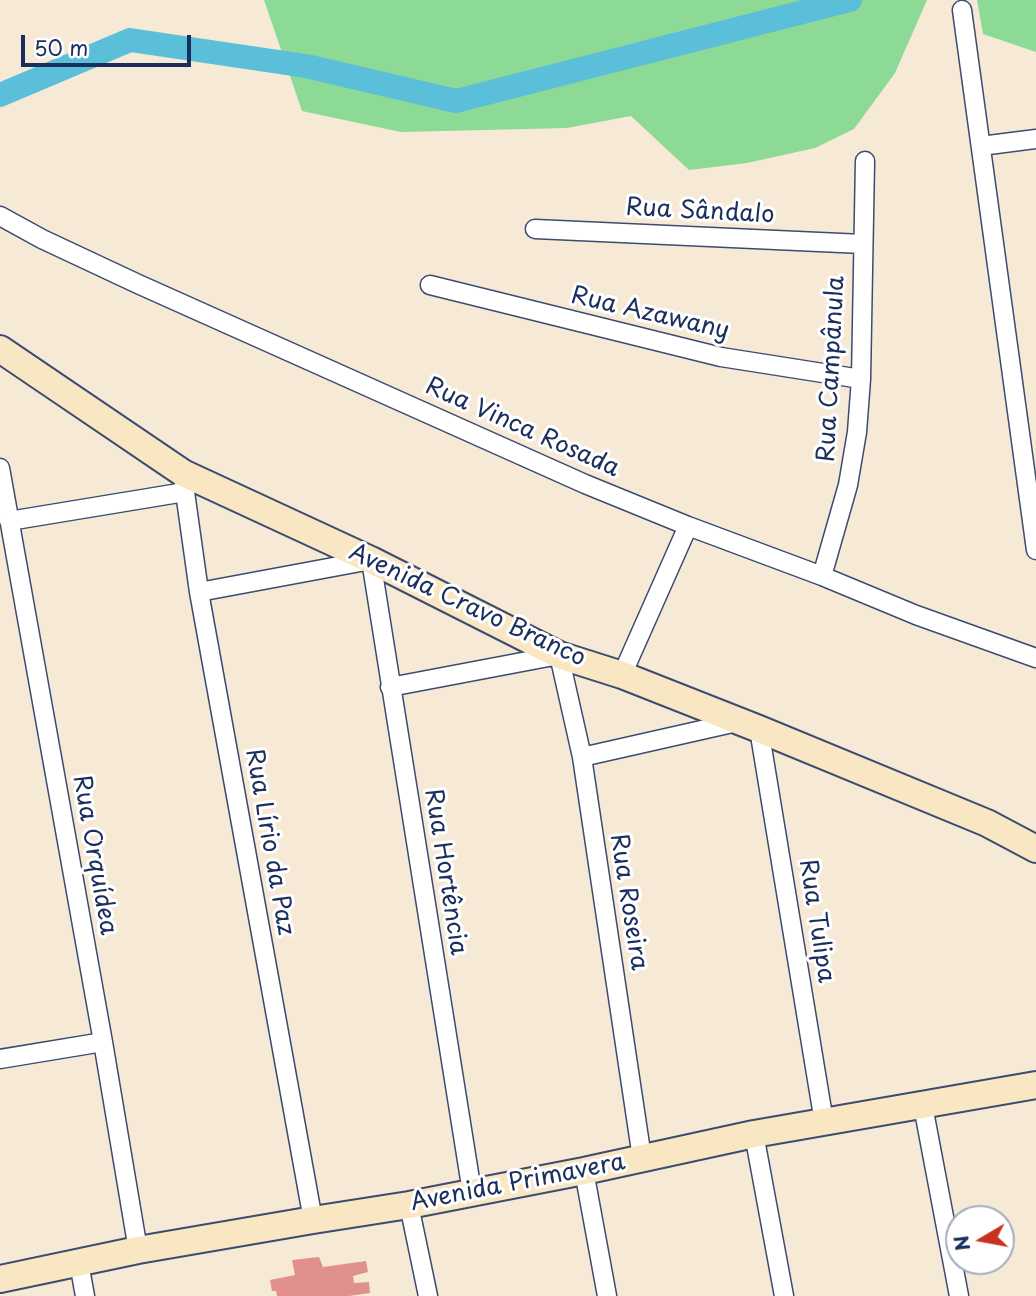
<!DOCTYPE html>
<meta charset="utf-8">
<style>
body{margin:0}
#map{position:relative;width:1036px;height:1296px;overflow:hidden;background:#f6ead7;font-family:"Playpen Sans",sans-serif}
canvas{display:block}
.north{position:absolute;left:945px;top:1205px;width:70px;height:70px;box-sizing:border-box;background:#fff;border:2px solid #a4acbf;border-radius:50%;rotate:260deg;font-size:19px;font-weight:700;line-height:28px;text-align:center;color:#1b2f5e}
.north::after{content:'';display:block;margin:auto;width:24px;height:32px;background:#c8321e;clip-path:polygon(50% 0,100% 100%,50% 72%,0 100%)}
.scale{position:absolute;left:21px;top:35px;width:170px;height:32px;box-sizing:border-box;border:4px solid #1b2f5e;border-top:0;padding-left:9px;font-size:21px;line-height:24px;white-space:nowrap;color:#1b2f5e;-webkit-text-stroke:5px #fff;paint-order:stroke}
</style>
<div id="map">
<canvas width="1036" height="1296"></canvas>
<div class="north">N</div>
<div class="scale">50 m</div>
</div>
<script>
const g = document.querySelector('canvas').getContext('2d');
g.lineJoin = 'round';
function paint(path, color) { g.fillStyle = color; g.fill(path, 'evenodd'); }
function stroke(path, color, width, dash) { g.strokeStyle = color; g.lineWidth = width; g.lineCap = dash ? 'butt' : 'round'; g.setLineDash(dash || []); g.stroke(path); }
function drawText(font, color, halo, rows, align = 'center') {
  g.font = font + ' "Playpen Sans",sans-serif'; g.lineWidth = 6; g.setLineDash([]); g.textBaseline = 'middle'; g.strokeStyle = halo; g.fillStyle = color; for (const [text, x, y, turn = 0] of rows) {
    g.save(); g.translate(x, y); g.rotate((+turn || 0) * Math.PI / 180); g.textAlign = isNaN(turn) ? turn : align; if (halo) g.strokeText(text, 0, 0); g.fillText(text, 0, 0); g.restore();
  }
}
const green = new Path2D(`
 M 264,0 L 927,0 L 895,73 L 854,129 L 815,148 L 747,163 L 689,170 L 631,116 L 567,128 L 401,132 L 302,111 Z
 M 977,0 L 1036,0 L 1036,52 L 983,34 Z`);
const canal = new Path2D(`
 M 0,95 L 130,40 L 306,66 L 456,101 L 850,0`);
const building = new Path2D(`
 M 319,1257 L 323,1267 L 366,1261 L 368,1272 L 353,1276 L 354,1283 L 369,1282 L 370,1293 L 349,1296 L 277,1296 L 276,1291 L 272,1291 L 270,1280 L 295,1275 L 292,1260 Z`);
const street = new Path2D(`
 M 962,10 L 1036,550
 M 981,146 L 1036,139
 M 0,216 L 42,239 L 138,284 L 585,484 L 688,526 L 822,576 L 916,615 L 1036,658
 M 535,229 L 863,244
 M 430,285 L 721,357 L 861,379
 M 0,468 L 103,1042 L 138,1250
 M 183,473 L 185,492 L 199,592 L 313,1220
 M 9,521 L 185,492
 M 822,576 L 848,485 L 857,432 L 861,379 L 865,161
 M 199,592 L 371,560 L 472,1192
 M 622,675 L 688,526
 M 390,687 L 559,655 L 582,757 L 642,1158
 M 759,729 L 824,1122
 M 582,757 L 737,722
 M 0,1059 L 103,1042
 M 923,1106 L 959,1296
 M 754,1134 L 784,1296
 M 584,1171 L 607,1296
 M 409,1205 L 428,1296
 M 79,1263 L 85,1296`);
const secondary = new Path2D(`
 M 0,349 L 183,473 L 371,560 L 559,655 L 622,675 L 759,729 L 987,823 L 1036,849
 M 0,1279 L 138,1250 L 313,1220 L 409,1205 L 584,1171 L 754,1134 L 1036,1085`);
const streetNames = [
 ["Rua Sândalo",700,212,3],
 ["Rua Azawany",650,314,13],
 ["Rua Campânula",832,369,-87],
 ["Rua Vinca Rosada",522,428,24],
 ["Avenida Cravo Branco",467,606,25],
 ["Rua Lírio da Paz",269,842,80],
 ["Rua Orquídea",94,855,80],
 ["Rua Hortência",445,872,81],
 ["Rua Roseira",628,902,81],
 ["Rua Tulipa",816,921,81],
 ["Avenida Primavera",518,1183,-11]
];
paint(green, '#8dd996');
stroke(canal, '#5bbfd9', 24);
paint(building, '#e1918d');
stroke(street, '#3c4b70', 21);
stroke(secondary, '#3c4b70', 30);
stroke(street, '#fff', 18);
stroke(secondary, '#f9e7c3', 26);
drawText('24px', '#1b2f5e', '#fff', streetNames);
</script>
